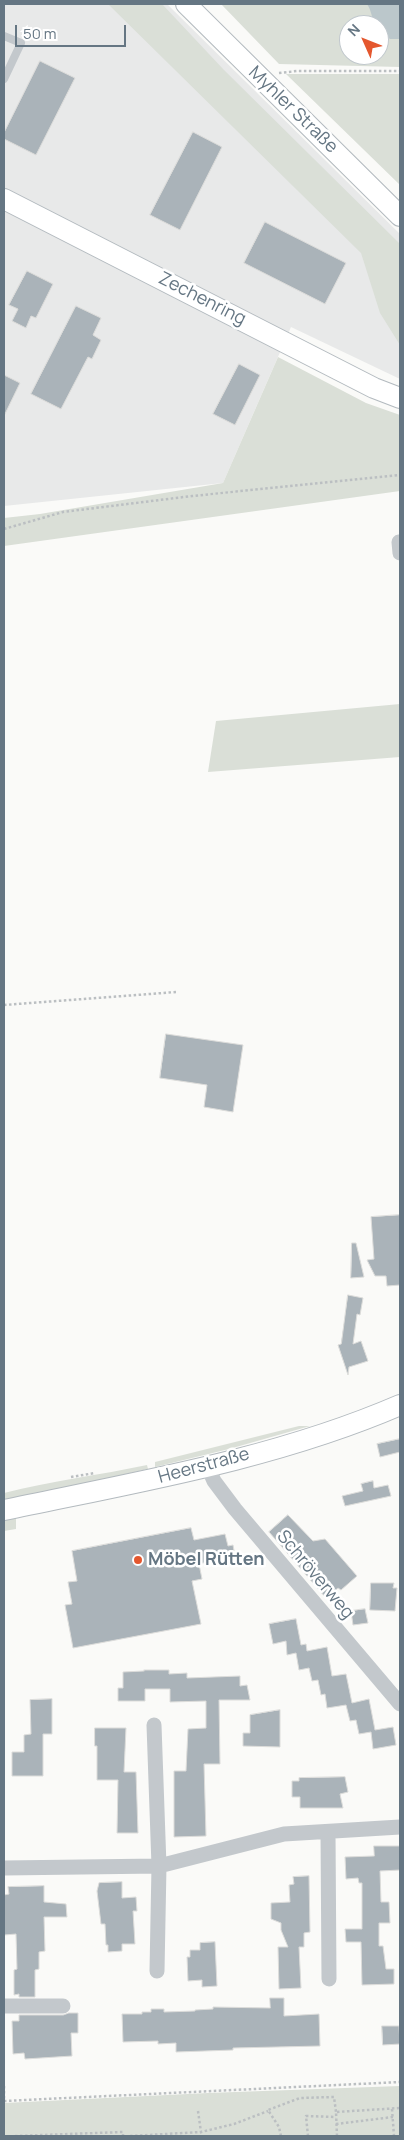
<!DOCTYPE html>
<meta charset="utf-8">
<style>
body{margin:0}
#map{position:relative;width:404px;height:2140px;overflow:hidden;background:#fafaf8;font-family:Manrope,sans-serif}
canvas{display:block}
.frame{position:absolute;inset:0;border:5px solid #657683;pointer-events:none}
.north{position:absolute;left:339px;top:15px;width:50px;height:50px;box-sizing:border-box;background:#fff;border:1px solid #c1c8cd;border-radius:50%;rotate:314deg;font-size:14px;font-weight:700;line-height:20px;text-align:center;color:#657683}
.north::after{content:'';display:block;margin:auto;width:18px;height:22px;background:#e4572e;clip-path:polygon(50% 0,100% 100%,50% 72%,0 100%)}
.scale{position:absolute;left:15px;top:25px;width:111px;height:22px;box-sizing:border-box;border:2px solid #657683;border-top:0;padding-left:6px;font-size:15px;line-height:18px;white-space:nowrap;color:#657683;-webkit-text-stroke:4px #fff;paint-order:stroke}
</style>
<div id="map">
<canvas width="404" height="2140"></canvas>
<div class="frame"></div>
<div class="north">N</div>
<div class="scale">50 m</div>
</div>
<script>
const g = document.querySelector('canvas').getContext('2d');
g.lineJoin = 'round';
function paint(path, color) { g.fillStyle = color; g.fill(path, 'evenodd'); }
function stroke(path, color, width, dash) { g.strokeStyle = color; g.lineWidth = width; g.lineCap = dash ? 'butt' : 'round'; g.setLineDash(dash || []); g.stroke(path); }
function drawText(font, color, halo, rows, align = 'center') {
  g.font = font + ' Manrope,sans-serif'; g.lineWidth = 5; g.setLineDash([]); g.textBaseline = 'middle'; g.strokeStyle = halo; g.fillStyle = color; for (const [text, x, y, turn = 0] of rows) {
    g.save(); g.translate(x, y); g.rotate((+turn || 0) * Math.PI / 180); g.textAlign = isNaN(turn) ? turn : align; if (halo) g.strokeText(text, 0, 0); g.fillText(text, 0, 0); g.restore();
  }
}
const built = new Path2D(`
 M 4,4 L 167,4 L 400,234 L 400,379 L 291,327 L 223,483 L 4,506 Z`);
const green = new Path2D(`
 M 108,4 L 162,4 L 224,70 L 400,244 L 400,345 L 380,313 L 361,253 Z
 M 221,4 L 400,4 L 400,67 L 279,64 ZM 349,25 L 379,25 L 379,55 L 349,55 Z
 M 286,74 L 400,74 L 400,185 Z
 M 278,357 L 366,403 L 400,415 L 400,491 L 4,546 L 4,518 L 40,514 L 223,483 Z
 M 400,704 L 400,757 L 208,772 L 216,721 Z
 M 299,1426 L 310,1426 L 229,1449 L 155,1467 L 155,1462 Z
 M 147,1465 L 148,1469 L 4,1502 L 4,1493 C 51,1481 100,1475 147,1465 Z
 M 16,1516 L 16,1529 L 4,1531 L 4,1518 Z
 M 400,2086 L 400,2136 L 4,2136 L 4,2103 L 208,2093 Z`);
const water = new Path2D(`
 M 367,4 L 400,4 L 400,39 L 390,39 L 379,30 L 379,25 L 376,25 C 371,18 372,11 367,4 Z`);
const building = new Path2D(`
 M 40,61 L 75,78 L 36,155 L 4,139 L 4,133 Z
 M 193,132 L 222,147 L 180,230 L 150,215 Z
 M 265,222 L 346,263 L 325,304 L 244,263 Z
 M 27,271 L 53,284 L 36,318 L 31,316 L 26,328 L 12,321 L 18,309 L 9,305 Z
 M 76,306 L 101,318 L 93,335 L 101,340 L 92,359 L 88,357 L 61,409 L 31,394 Z
 M 239,364 L 260,375 L 235,425 L 213,414 Z
 M 4,375 L 20,383 L 4,416 Z
 M 166,1034 L 243,1045 L 233,1112 L 204,1107 L 207,1085 L 160,1078 Z
 M 400,1215 L 400,1285 L 387,1286 L 386,1276 L 375,1276 L 367,1260 L 374,1259 L 371,1217 Z
 M 352,1243 L 356,1243 L 364,1277 L 351,1278 Z
 M 348,1295 L 363,1298 L 360,1315 L 357,1314 L 353,1344 L 361,1341 L 368,1361 L 349,1367 L 348,1375 L 338,1345 L 341,1344 Z
 M 400,1439 L 400,1452 L 380,1457 L 377,1444 Z
 M 373,1481 L 374,1488 L 388,1485 L 391,1496 L 345,1506 L 342,1496 L 363,1491 L 361,1484 Z
 M 288,1515 L 313,1541 L 325,1539 L 357,1576 L 341,1590 L 338,1588 L 326,1598 L 269,1532 Z
 M 191,1528 L 194,1540 L 225,1534 L 228,1546 L 233,1545 L 235,1556 L 199,1564 L 202,1579 L 192,1581 L 201,1624 L 73,1648 L 65,1605 L 72,1604 L 68,1582 L 77,1581 L 72,1551 Z
 M 371,1583 L 394,1583 L 393,1588 L 397,1588 L 395,1611 L 370,1610 Z
 M 365,1609 L 368,1623 L 353,1625 L 351,1611 Z
 M 296,1619 L 301,1645 L 306,1644 L 307,1651 L 327,1647 L 332,1676 L 346,1674 L 352,1703 L 369,1699 L 375,1730 L 393,1727 L 396,1745 L 373,1749 L 371,1732 L 359,1734 L 356,1720 L 350,1721 L 346,1705 L 327,1708 L 325,1694 L 321,1695 L 318,1680 L 312,1681 L 309,1668 L 299,1670 L 296,1653 L 287,1655 L 286,1641 L 273,1644 L 269,1624 Z
 M 144,1670 L 169,1670 L 169,1674 L 187,1673 L 187,1678 L 240,1676 L 240,1686 L 247,1685 L 250,1700 L 219,1700 L 220,1764 L 204,1764 L 206,1836 L 174,1837 L 174,1771 L 186,1771 L 188,1729 L 206,1728 L 206,1701 L 170,1702 L 170,1689 L 145,1689 L 145,1701 L 118,1701 L 118,1688 L 123,1688 L 123,1672 L 144,1671 Z
 M 52,1699 L 52,1734 L 43,1734 L 43,1776 L 12,1776 L 12,1752 L 24,1752 L 24,1735 L 31,1734 L 30,1700 Z
 M 280,1710 L 280,1747 L 243,1746 L 243,1733 L 250,1733 L 250,1715 Z
 M 95,1728 L 126,1728 L 124,1772 L 136,1772 L 138,1833 L 117,1833 L 118,1780 L 97,1780 L 97,1746 L 95,1746 Z
 M 345,1777 L 348,1792 L 340,1794 L 343,1808 L 300,1808 L 300,1797 L 292,1797 L 292,1781 L 299,1781 L 299,1778 Z
 M 374,1846 L 400,1846 L 400,1870 L 380,1871 L 381,1902 L 389,1902 L 390,1923 L 379,1923 L 379,1946 L 383,1946 L 386,1969 L 394,1969 L 394,1984 L 362,1985 L 361,1942 L 346,1942 L 345,1929 L 362,1929 L 362,1883 L 359,1883 L 358,1878 L 346,1879 L 345,1857 L 374,1856 Z
 M 309,1876 L 310,1932 L 304,1933 L 304,1947 L 299,1947 L 301,1988 L 279,1989 L 278,1947 L 288,1947 L 281,1930 L 281,1923 L 271,1919 L 271,1903 L 290,1902 L 289,1885 L 294,1884 L 293,1877 Z
 M 122,1882 L 122,1898 L 136,1897 L 137,1911 L 133,1911 L 135,1944 L 122,1944 L 122,1951 L 108,1952 L 108,1945 L 106,1945 L 105,1924 L 101,1924 L 97,1891 L 99,1883 Z
 M 44,1886 L 44,1902 L 66,1904 L 67,1917 L 44,1917 L 45,1951 L 39,1952 L 39,1969 L 35,1970 L 35,1997 L 19,1997 L 19,1994 L 14,1995 L 14,1970 L 17,1969 L 16,1934 L 4,1935 L 4,1895 L 9,1894 L 8,1887 Z
 M 215,1942 L 217,1986 L 202,1987 L 202,1980 L 188,1981 L 187,1957 L 190,1957 L 190,1950 L 200,1950 L 200,1943 Z
 M 270,1998 L 284,1998 L 284,2016 L 319,2014 L 320,2046 L 233,2048 L 233,2050 L 176,2052 L 176,2043 L 158,2044 L 158,2041 L 123,2042 L 122,2014 L 142,2014 L 142,2012 L 151,2012 L 151,2009 L 164,2009 L 164,2012 L 195,2011 L 195,2010 L 213,2009 L 213,2007 L 270,2008 Z
 M 69,2013 L 78,2013 L 78,2033 L 71,2033 L 72,2056 L 25,2059 L 24,2053 L 13,2054 L 12,2021 L 19,2021 L 19,2015 L 63,2015 Z
 M 382,2026 L 399,2026 L 400,2044 L 383,2045 Z`);
const path = new Path2D(`
 M 279,73 L 297,71 L 400,71
 M 4,529 L 63,512 L 192,496 L 400,475
 M 4,1005 L 176,992
 M 71,1477 L 95,1473
 M 4,2086 L 4,2101
 M 4,2101 L 400,2082
 M 392,2109 L 394,2136
 M 198,2111 L 201,2132 L 234,2124 L 268,2111
 M 336,2124 L 393,2117
 M 15,2136 L 123,2132 L 123,2136
 M 130,2136 L 201,2132 L 202,2136
 M 281,2136 L 279,2127 L 268,2110 L 300,2098 L 334,2097 L 336,2112
 M 308,2136 L 306,2116 L 336,2117
 M 337,2136 L 336,2112 L 400,2108`);
const lane = new Path2D(`
 M 4,36 L 21,43 L 4,79`);
const street = new Path2D(`
 M 399,542 L 400,553
 M 207,1465 L 214,1481 L 235,1509 L 400,1704
 M 154,1725 L 159,1866 L 157,1971
 M 328,1832 L 329,1979
 M 4,1868 L 159,1866 L 284,1834 L 400,1827
 M 4,2006 L 63,2006`);
const secondary = new Path2D(`
 M 186,4 L 400,216
 M 4,199 L 374,388 L 400,398
 M 4,1510 C 137,1482 275,1459 400,1405`);
const markers = [
 [138,1560,5,"#e4572e"]
];
const streetNames = [
 ["Myhler Straße",293,110,44],
 ["Zechenring",202,299,27],
 ["Heerstraße",204,1466,-15],
 ["Schröverweg",315,1575,50]
];
const poiNames = [
 ["Möbel Rütten",148,1560]
];
paint(built, '#e8e9e9');
paint(green, '#dadfd7');
paint(water, '#bbc7cb');
paint(building, '#aab3b9');
stroke(building, '#dcdcda', 1);
stroke(secondary, '#b3babf', 22);
stroke(path, '#bbbfc2', 2.5, [2.5, 2.5]);
stroke(lane, '#c3c8cc', 8);
stroke(street, '#c3c8cc', 15);
stroke(secondary, '#fff', 20);
for (const [x, y, r, color] of markers) { const dot = new Path2D(); dot.arc(x, y, r, 0, 2 * Math.PI); g.fillStyle = color; g.fill(dot); stroke(dot, '#fff', 2); }
drawText('18px', '#657683', '#fff', streetNames);
drawText('bold 18px', '#657683', '#fff', poiNames, 'left');
</script>
